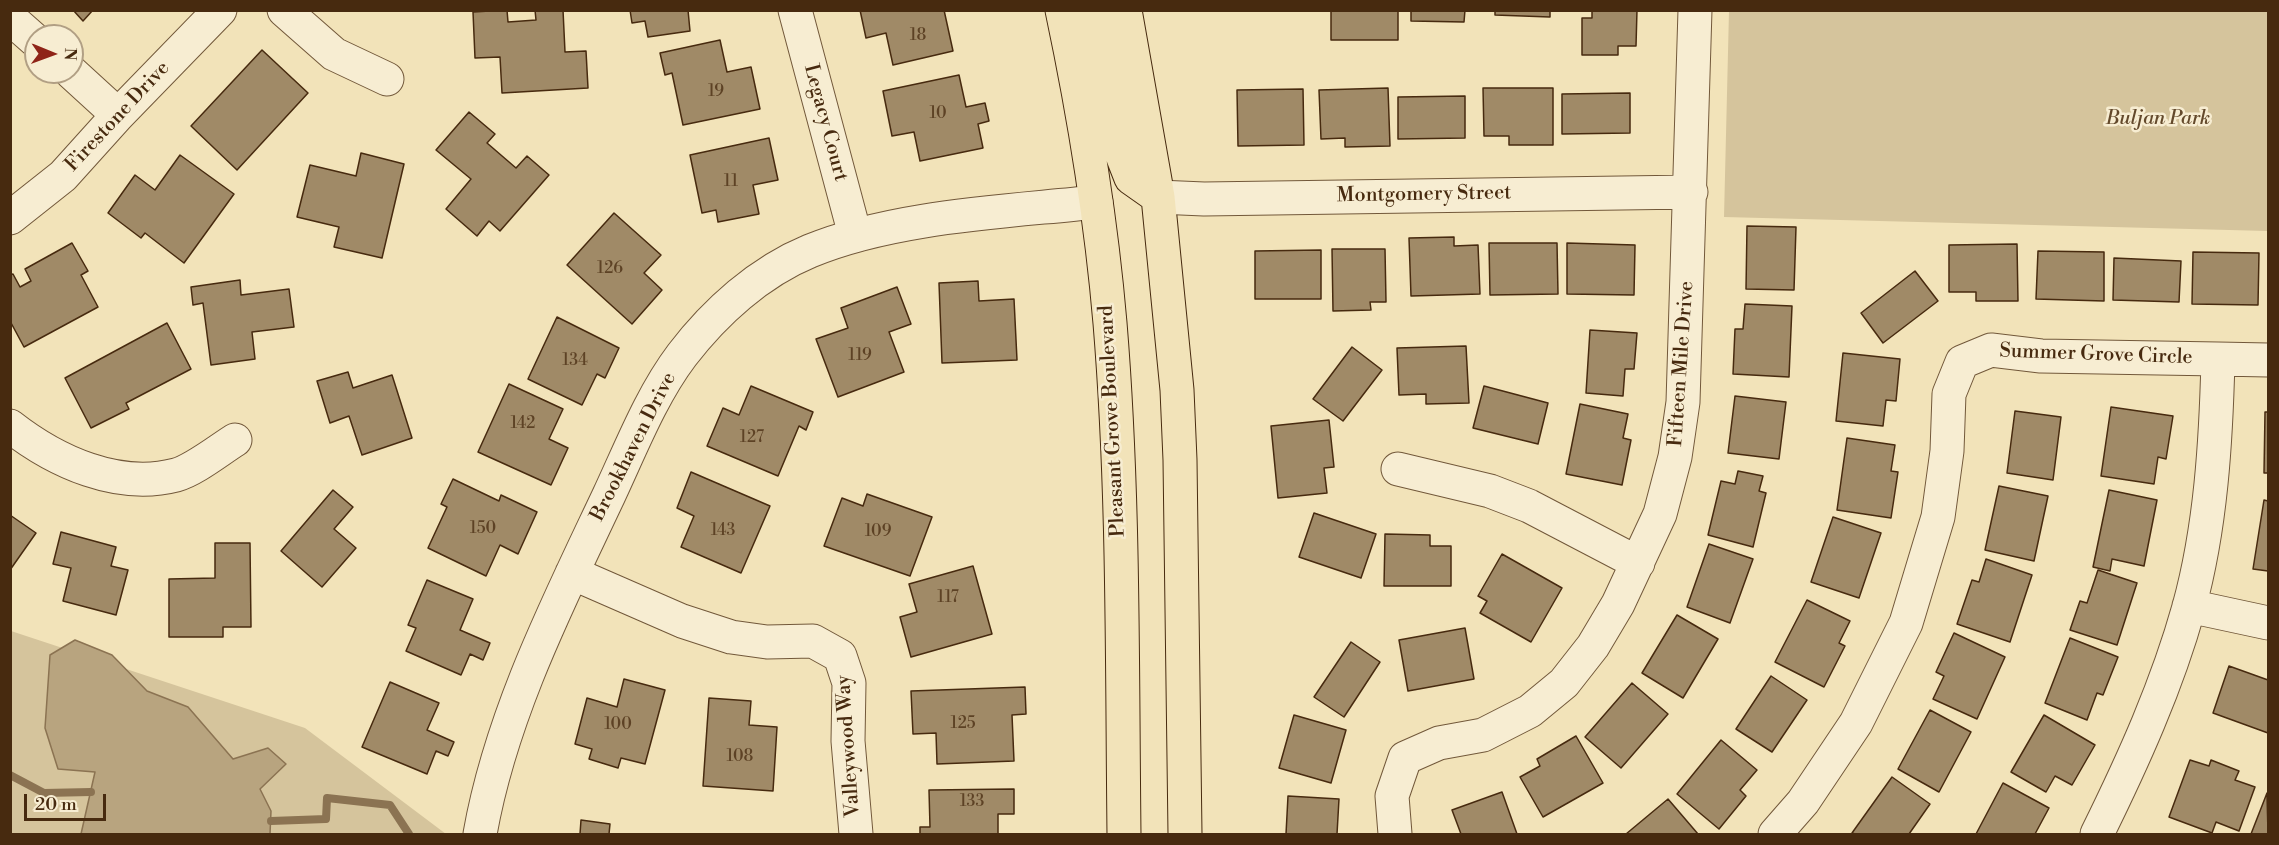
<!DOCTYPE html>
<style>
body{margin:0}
#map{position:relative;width:2279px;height:845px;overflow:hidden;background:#f2e3b9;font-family:"Libre Bodoni",serif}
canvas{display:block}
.frame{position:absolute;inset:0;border:12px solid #472a0f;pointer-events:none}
.north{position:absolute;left:24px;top:24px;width:60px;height:60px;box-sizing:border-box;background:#f7edd2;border:2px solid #b19f84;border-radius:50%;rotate:91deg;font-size:16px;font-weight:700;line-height:24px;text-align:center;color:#472a0f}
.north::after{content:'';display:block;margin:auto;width:21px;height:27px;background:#8f2418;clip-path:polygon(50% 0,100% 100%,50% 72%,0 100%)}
.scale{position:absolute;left:24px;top:794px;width:82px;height:27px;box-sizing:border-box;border:3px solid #472a0f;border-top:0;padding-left:8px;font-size:18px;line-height:21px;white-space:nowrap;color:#472a0f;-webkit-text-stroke:4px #f7edd2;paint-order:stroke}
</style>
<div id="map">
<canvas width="2279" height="845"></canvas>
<div class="frame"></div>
<div class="north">N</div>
<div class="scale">20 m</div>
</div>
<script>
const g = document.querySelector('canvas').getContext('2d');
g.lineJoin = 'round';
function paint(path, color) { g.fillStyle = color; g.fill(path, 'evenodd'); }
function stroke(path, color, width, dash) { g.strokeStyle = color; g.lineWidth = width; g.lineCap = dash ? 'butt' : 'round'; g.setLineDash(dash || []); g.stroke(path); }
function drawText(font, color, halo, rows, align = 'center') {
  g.font = font + ' "Libre Bodoni",serif'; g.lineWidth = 5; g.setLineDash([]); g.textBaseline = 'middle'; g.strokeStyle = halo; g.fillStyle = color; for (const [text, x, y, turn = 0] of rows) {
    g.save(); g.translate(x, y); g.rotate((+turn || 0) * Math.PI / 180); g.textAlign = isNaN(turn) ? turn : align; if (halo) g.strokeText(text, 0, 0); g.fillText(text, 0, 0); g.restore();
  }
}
const green = new Path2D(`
 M 1729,11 L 2268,11 L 2268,231 L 1724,217 Z
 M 11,631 L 305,728 L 446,834 L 11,834 Z`);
const water = new Path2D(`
 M 75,640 L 112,655 L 147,691 L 188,707 L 233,759 L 268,748 L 286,764 L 260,789 L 271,811 L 270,834 L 81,834 L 95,772 L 58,769 L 45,728 L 50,655 Z`);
const stream = new Path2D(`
 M 10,775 L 44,793 L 91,792
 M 271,821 L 326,819 L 327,798 L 390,805 L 409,834`);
const building = new Path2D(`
 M 73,10 L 93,10 L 83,21 Z
 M 507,10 L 508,22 L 536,20 L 535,10 L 563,10 L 565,52 L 586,51 L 588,88 L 502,93 L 500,57 L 475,58 L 473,12 Z
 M 630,10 L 688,10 L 690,31 L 648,37 L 645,21 L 632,23 Z
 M 860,10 L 944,10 L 953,51 L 893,65 L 886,33 L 866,38 Z
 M 1331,10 L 1398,10 L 1398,40 L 1331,40 Z
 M 1411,10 L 1465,10 L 1464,22 L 1411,21 Z
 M 1495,10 L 1550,10 L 1550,17 L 1495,15 Z
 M 1592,10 L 1637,10 L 1636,46 L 1618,46 L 1618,55 L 1582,55 L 1582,18 L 1592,18 Z
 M 720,40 L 727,72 L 751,67 L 760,109 L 683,125 L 672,73 L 665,75 L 660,53 Z
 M 262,50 L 308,93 L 237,170 L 191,126 Z
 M 959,75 L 966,107 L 985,103 L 989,121 L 978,124 L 983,148 L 920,161 L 914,132 L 892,136 L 883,91 Z
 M 1388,88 L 1390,146 L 1345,147 L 1345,138 L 1321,139 L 1319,90 Z
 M 1483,88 L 1553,88 L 1553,145 L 1509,145 L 1509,136 L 1484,136 Z
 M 1303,89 L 1304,145 L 1238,146 L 1237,90 Z
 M 1630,93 L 1630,133 L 1562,134 L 1562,94 Z
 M 1465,96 L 1465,138 L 1398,139 L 1398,97 Z
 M 469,112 L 495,134 L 487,143 L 516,168 L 527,156 L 549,175 L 500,231 L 489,221 L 477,236 L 446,209 L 471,179 L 436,150 Z
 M 769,138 L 778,180 L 753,185 L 759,214 L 718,222 L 716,210 L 702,213 L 690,155 Z
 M 361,153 L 404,164 L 382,258 L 334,247 L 339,227 L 297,217 L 310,165 L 356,176 Z
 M 180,155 L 234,194 L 184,263 L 145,233 L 141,238 L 108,213 L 135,175 L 155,190 Z
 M 614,213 L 661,255 L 644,273 L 662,290 L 632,324 L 567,265 Z
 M 1747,226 L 1796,227 L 1794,290 L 1746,289 Z
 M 1454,237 L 1454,246 L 1478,245 L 1480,294 L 1411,296 L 1409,238 Z
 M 72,243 L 88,271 L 81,275 L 98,307 L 24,347 L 10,321 L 10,275 L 13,274 L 20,287 L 31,281 L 25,269 Z
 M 1489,243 L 1557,243 L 1558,294 L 1490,295 Z
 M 1567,243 L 1635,245 L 1634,295 L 1567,294 Z
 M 2017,244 L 2018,301 L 1976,301 L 1976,292 L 1949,292 L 1949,245 Z
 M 1332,249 L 1385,249 L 1386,302 L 1370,302 L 1371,310 L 1333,311 Z
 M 1321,250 L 1321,299 L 1255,299 L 1255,251 Z
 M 2038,251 L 2104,252 L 2104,301 L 2036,299 Z
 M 2193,252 L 2259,253 L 2258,305 L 2192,304 Z
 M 2114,258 L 2181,261 L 2179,302 L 2113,300 Z
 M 1915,271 L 1938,301 L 1883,343 L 1861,313 Z
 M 240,280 L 241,295 L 289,289 L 294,327 L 252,332 L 255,359 L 211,365 L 203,303 L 193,305 L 191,287 Z
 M 978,281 L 979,301 L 1014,299 L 1017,360 L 942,363 L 939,283 Z
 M 897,287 L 911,324 L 889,332 L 904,372 L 838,397 L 816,339 L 848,328 L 841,308 Z
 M 1745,304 L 1792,306 L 1789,377 L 1733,374 L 1735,329 L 1743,329 Z
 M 557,317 L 619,348 L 605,378 L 597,374 L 582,405 L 528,379 Z
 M 167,323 L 191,369 L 126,403 L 129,409 L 91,428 L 65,378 Z
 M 1590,330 L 1637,333 L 1634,369 L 1625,369 L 1623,396 L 1586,393 Z
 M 1466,346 L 1469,403 L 1426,404 L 1426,394 L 1399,395 L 1397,348 Z
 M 1352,347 L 1382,370 L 1343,421 L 1313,399 Z
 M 1843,353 L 1900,359 L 1896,401 L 1886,400 L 1883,426 L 1836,421 Z
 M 348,372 L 353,388 L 392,375 L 412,438 L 362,455 L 349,416 L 330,423 L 317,381 Z
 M 509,384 L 563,409 L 549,439 L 568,448 L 551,485 L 478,452 Z
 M 751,386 L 813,412 L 806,430 L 799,426 L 778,476 L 707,446 L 723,408 L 739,415 Z
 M 1484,386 L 1548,403 L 1538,444 L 1473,428 Z
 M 1735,396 L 1786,402 L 1779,459 L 1728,453 Z
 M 1580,404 L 1628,414 L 1623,438 L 1631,440 L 1622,485 L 1566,474 Z
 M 2111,407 L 2173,416 L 2166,459 L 2158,457 L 2154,484 L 2101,476 Z
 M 2015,411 L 2061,417 L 2053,480 L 2007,473 Z
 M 2265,412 L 2268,412 L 2268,473 L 2264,473 Z
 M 1329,420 L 1334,467 L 1324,468 L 1327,493 L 1278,498 L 1271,426 Z
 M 1847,438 L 1895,445 L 1891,471 L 1898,472 L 1891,518 L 1837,510 Z
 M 1738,471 L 1763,476 L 1759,491 L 1766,493 L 1753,547 L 1708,535 L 1721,481 L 1735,484 Z
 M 691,472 L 770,506 L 741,573 L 681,547 L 694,516 L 677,508 Z
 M 453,479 L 499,501 L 501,495 L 537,512 L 518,554 L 500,545 L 486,576 L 428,548 L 447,507 L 441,504 Z
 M 1999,486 L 2048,496 L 2034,561 L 1985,550 Z
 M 333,490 L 353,507 L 334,529 L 356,548 L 322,587 L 281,551 Z
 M 2109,490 L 2157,500 L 2144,566 L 2112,559 L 2110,571 L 2093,567 Z
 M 867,494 L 932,517 L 910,576 L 824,546 L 842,498 L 863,506 Z
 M 2264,500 L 2268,501 L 2268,571 L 2253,569 Z
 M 1314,513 L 1376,534 L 1361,578 L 1299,557 Z
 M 10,515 L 36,533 L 10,570 Z
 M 1833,517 L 1881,533 L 1859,598 L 1811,582 Z
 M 61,532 L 116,547 L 111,566 L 128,570 L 116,615 L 63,601 L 71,568 L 53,564 Z
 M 1385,534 L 1430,535 L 1430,546 L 1451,546 L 1451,586 L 1384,586 Z
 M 215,543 L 250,543 L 251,627 L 223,627 L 223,637 L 169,637 L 169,579 L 215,578 Z
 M 1709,544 L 1753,559 L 1730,623 L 1687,607 Z
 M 1502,554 L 1562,588 L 1531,642 L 1480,613 L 1487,601 L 1478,596 Z
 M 1986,559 L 2032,575 L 2010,642 L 1957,624 L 1972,580 L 1979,582 Z
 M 973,566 L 992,634 L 911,657 L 900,617 L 917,612 L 909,584 Z
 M 2098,570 L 2137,583 L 2117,645 L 2070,630 L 2080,601 L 2087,603 Z
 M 427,580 L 473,599 L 460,630 L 490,643 L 483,660 L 470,654 L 461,675 L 406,651 L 416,628 L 408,625 Z
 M 1807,600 L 1850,621 L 1839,643 L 1845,646 L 1824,687 L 1775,662 Z
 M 1677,615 L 1718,639 L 1683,698 L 1642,673 Z
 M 1465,628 L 1474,679 L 1408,691 L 1399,640 Z
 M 1954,633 L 2005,657 L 1977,719 L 1933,699 L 1944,676 L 1936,672 Z
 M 2070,638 L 2118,657 L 2103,695 L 2097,693 L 2087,720 L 2045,703 Z
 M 1351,642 L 1380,662 L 1344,717 L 1314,697 Z
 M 2229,666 L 2268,680 L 2268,733 L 2213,713 Z
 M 1771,676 L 1807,700 L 1772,752 L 1736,729 Z
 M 624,679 L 665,690 L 645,764 L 621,758 L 618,768 L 589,759 L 592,749 L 575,744 L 587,698 L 617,707 Z
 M 390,682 L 439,703 L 427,730 L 454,742 L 448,756 L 436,751 L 427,774 L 362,747 Z
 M 1632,683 L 1668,714 L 1621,768 L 1585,737 Z
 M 1025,687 L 1026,714 L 1012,715 L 1014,761 L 937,764 L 936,733 L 913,734 L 911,691 Z
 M 709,698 L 751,701 L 749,725 L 777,727 L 773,791 L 703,786 Z
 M 1930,710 L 1971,732 L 1939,792 L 1898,769 Z
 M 1294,715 L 1346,730 L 1331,783 L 1279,768 Z
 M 2044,715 L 2095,745 L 2072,785 L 2055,776 L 2046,792 L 2011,772 Z
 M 1576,736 L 1603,783 L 1543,817 L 1520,777 L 1540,766 L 1537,759 Z
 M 1721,740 L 1757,770 L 1740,790 L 1746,796 L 1719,829 L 1677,794 Z
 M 2190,760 L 2209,766 L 2211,760 L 2239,771 L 2235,780 L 2255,787 L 2239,831 L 2216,822 L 2212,833 L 2169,817 Z
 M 1892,777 L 1930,804 L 1909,834 L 1855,834 L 1852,833 Z
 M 2003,783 L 2049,808 L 2035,834 L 1976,834 Z
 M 1014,789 L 1014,814 L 998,814 L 998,834 L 920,834 L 920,827 L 930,827 L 929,790 Z
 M 1502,792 L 1517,834 L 1461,834 L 1452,810 Z
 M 2267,793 L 2268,834 L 2251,834 Z
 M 1288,796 L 1339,799 L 1337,834 L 1286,834 Z
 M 1668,799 L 1698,834 L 1626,834 Z
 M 581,820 L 610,824 L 609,834 L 580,834 Z`);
const minor = new Path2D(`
 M 284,10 L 334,54 L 387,79
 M 795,10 L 855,235
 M 10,18 L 36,41
 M 71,72 L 118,115
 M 1158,197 L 1204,199 L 1691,192
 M 10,218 L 63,176 L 118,115 L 220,10
 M 2218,359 L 2268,360
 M 10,426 C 56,462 118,490 176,475 C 194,470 219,450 235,440
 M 1398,469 L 1490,491 L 1529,506 L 1638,563
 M 572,573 L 682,621 L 731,637 L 767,642 L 813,641 L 840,656 L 849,683 L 848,741 L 856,834
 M 2189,606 L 2268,623
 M 480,834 C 501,715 558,603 609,495 C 631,448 651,396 682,355 C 715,312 759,272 810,251 C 895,216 1004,212 1096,202
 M 1395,834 L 1392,796 L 1405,758 L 1439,743 L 1483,735 L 1530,711 L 1564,683 L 1593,646 L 1618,604 L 1660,514 L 1675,457 L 1683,402 L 1695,10
 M 1775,834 L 1803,802 L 1856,723 L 1906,623 L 1938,517 L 1947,451 L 1949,394 L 1962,362 L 1991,350 L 2041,356 L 2218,359 C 2216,441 2211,527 2189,607 C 2167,686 2133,761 2097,834`);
const major = new Path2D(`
 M 1062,10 C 1084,114 1101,218 1110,323 C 1124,493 1122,664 1124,834
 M 1094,10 L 1122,155 L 1131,178 L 1158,197
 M 1125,10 L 1158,197 L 1177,390 L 1180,460 L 1185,834`);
const numberNames = [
 ["18",918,36],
 ["19",716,92],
 ["10",938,114],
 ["11",731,182],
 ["126",610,269],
 ["119",860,356],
 ["134",575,361],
 ["142",523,424],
 ["127",752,438],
 ["150",483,529],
 ["143",723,531],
 ["109",878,532],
 ["117",948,598],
 ["125",963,724],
 ["100",618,725],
 ["108",740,757],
 ["133",972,802]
];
const streetNames = [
 ["Firestone Drive",118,117,-47],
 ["Legacy Court",825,123,75],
 ["Montgomery Street",1424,195,-1],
 ["Summer Grove Circle",2096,355,2],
 ["Fifteen Mile Drive",1682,364,-86],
 ["Pleasant Grove Boulevard",1113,421,-93],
 ["Brookhaven Drive",634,447,-63],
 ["Valleywood Way",849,746,-94]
];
const parkNames = [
 ["Buljan Park",2158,119]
];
paint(green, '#d5c49c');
paint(water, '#b8a47f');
stroke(water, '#8b7352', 1.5);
stroke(stream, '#8b7352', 8);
paint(building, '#a08a67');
stroke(building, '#472a0f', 1.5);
stroke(minor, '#72583a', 35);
stroke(major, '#472a0f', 35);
stroke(minor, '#f7edd2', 33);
stroke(major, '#f2e3b9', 33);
drawText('16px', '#5d4225', null, numberNames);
drawText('20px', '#472a0f', '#f7edd2', streetNames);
drawText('italic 20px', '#63492b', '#f7edd2', parkNames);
</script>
